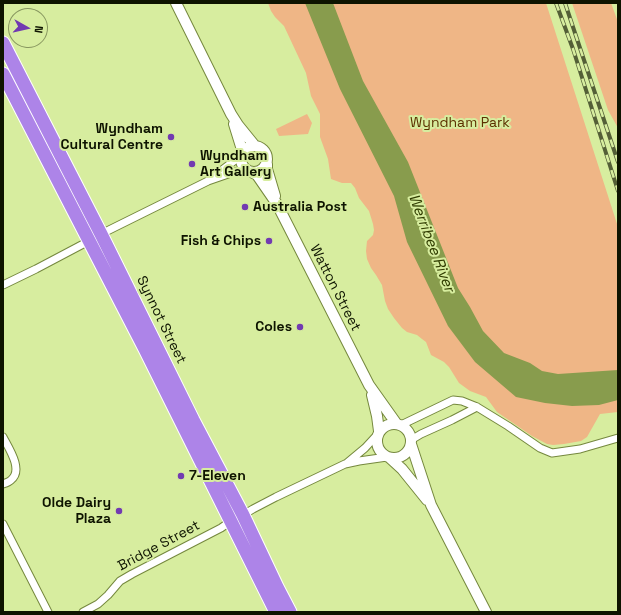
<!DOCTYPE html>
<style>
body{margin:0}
#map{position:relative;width:621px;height:615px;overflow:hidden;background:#d7ed9f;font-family:"Space Grotesk",sans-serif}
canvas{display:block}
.frame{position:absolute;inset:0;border:4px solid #0e1400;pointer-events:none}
.north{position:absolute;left:8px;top:8px;width:40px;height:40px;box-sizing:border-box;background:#d7ed9f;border:1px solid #87965f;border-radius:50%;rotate:98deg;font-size:11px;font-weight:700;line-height:16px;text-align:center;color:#0e1400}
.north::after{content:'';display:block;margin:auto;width:14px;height:18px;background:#723ab1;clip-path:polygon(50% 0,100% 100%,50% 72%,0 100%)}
</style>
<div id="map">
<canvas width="621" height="615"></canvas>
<div class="frame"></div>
<div class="north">N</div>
</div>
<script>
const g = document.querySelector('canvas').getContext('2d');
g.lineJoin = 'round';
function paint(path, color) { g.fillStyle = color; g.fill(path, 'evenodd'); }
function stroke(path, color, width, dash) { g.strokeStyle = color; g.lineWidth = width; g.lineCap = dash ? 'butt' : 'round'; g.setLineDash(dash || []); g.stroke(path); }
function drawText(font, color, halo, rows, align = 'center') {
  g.font = font + ' "Space Grotesk",sans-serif'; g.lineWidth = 4; g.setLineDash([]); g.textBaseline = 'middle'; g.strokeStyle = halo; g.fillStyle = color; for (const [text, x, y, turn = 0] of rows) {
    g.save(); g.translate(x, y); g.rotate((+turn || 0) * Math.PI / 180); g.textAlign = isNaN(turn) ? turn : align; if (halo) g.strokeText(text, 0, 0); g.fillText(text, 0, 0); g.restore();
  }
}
const green = new Path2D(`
 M 268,3 L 546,3 L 618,227 L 618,412 L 600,414 L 587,437 L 581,441 L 564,444 L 553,445 L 547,444 L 532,436 L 497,412 L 486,397 L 470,391 L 459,383 L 449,367 L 444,362 L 431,355 L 426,342 L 422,339 L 417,335 L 407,332 L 402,328 L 394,318 L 388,309 L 385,301 L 382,285 L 376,275 L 371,268 L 367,259 L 366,251 L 367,241 L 373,235 L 374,230 L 373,224 L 369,211 L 359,198 L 355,188 L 351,183 L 342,183 L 331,179 L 328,159 L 320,137 L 320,114 L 311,96 L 306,73 L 284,26 L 275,17 L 271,11 Z
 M 572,3 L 611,3 L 618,22 L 618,128 L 608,110 Z
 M 307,114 L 312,123 L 308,134 L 279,136 L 276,129 Z`);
const water = new Path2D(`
 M 305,3 L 333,3 L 363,81 L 408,162 L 458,288 L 470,307 L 483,331 L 504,353 L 530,363 L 542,371 L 558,374 L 618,370 L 618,400 L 599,405 L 572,406 L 545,403 L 516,397 L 475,362 L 448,326 L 407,242 L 394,196 L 340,89 Z`);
const street = new Path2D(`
 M 214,176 L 242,155
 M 101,234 L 208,181 L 234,172 L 247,170
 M 3,285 L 36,269 L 89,241
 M 401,425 L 453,400 L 462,401 L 477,407 L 508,426 L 540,448 L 552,453 L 580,449 L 618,438
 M 3,437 C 8,447 24,470 11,480 C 9,482 6,483 3,484
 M 411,440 L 421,434 L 452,420 L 477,407
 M 347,463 L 365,448 L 377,435
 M 243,515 L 253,509 L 276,497 L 345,464 L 359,461 L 387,457
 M 3,524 L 48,612
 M 83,612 L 98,604 L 108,595 L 120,581 L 132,574 L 221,528 L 231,521`);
const secondary = new Path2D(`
 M 176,3 L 231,114 L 238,125 L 255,146
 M 234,124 L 243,153
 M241 159a13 13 0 1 1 26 0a13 13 0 1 1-26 0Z
 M 267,164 L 267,169 L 275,196
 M 251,172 L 257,175 L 277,204 L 369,385 L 396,423
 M 372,395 L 377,416 L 379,431
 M377 441a17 17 0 1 1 34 0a17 17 0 1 1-34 0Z
 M 411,444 L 431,505 L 486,612
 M 390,458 L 402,469 L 427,500`);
const highway = new Path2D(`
 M 3,43 L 101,234 L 193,420 L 243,515 L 277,587 L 290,612
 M 3,74 L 145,349 L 276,612`);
const rail = new Path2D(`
 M 556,3 L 573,49 L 618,191
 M 565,3 L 618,162`);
const markers = [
 [171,137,4,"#723ab1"],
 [192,164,4,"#723ab1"],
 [245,207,4,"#723ab1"],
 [269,241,4,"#723ab1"],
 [300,327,4,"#723ab1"],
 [181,476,4,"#723ab1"],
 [119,511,4,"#723ab1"]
];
const parkNames = [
 ["Wyndham Park",460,123]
];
const poiNames = [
 ["Wyndham",163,129],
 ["Cultural Centre",163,145],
 ["Wyndham",200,156,"left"],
 ["Art Gallery",200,172,"left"],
 ["Australia Post",253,207,"left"],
 ["Fish & Chips",261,241],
 ["Coles",292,327],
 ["7-Eleven",189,476,"left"],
 ["Olde Dairy",111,503],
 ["Plaza",111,519]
];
const streetNames = [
 ["Watton Street",335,288,63],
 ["Synnot Street",161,320,64],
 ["Bridge Street",159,546,-28]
];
const waterNames = [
 ["Werribee River",431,243,69]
];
paint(green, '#efb686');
paint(water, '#889c4d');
stroke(street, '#75883e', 9);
stroke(secondary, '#75883e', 12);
stroke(highway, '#fff', 15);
stroke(street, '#fff', 7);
stroke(secondary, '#fff', 10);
stroke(highway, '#ad84e8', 13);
stroke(rail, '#545f37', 4);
stroke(rail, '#d7ed9f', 2.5, [8]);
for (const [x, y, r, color] of markers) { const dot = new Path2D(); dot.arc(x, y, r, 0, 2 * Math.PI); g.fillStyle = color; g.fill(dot); stroke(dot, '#d7ed9f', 1.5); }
drawText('14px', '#5c3101', '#d7ed9f', parkNames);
drawText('bold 14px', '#0e1400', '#d7ed9f', poiNames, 'right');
drawText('14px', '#0e1400', '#d7ed9f', streetNames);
drawText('italic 15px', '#303c00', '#d7ed9f', waterNames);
</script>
